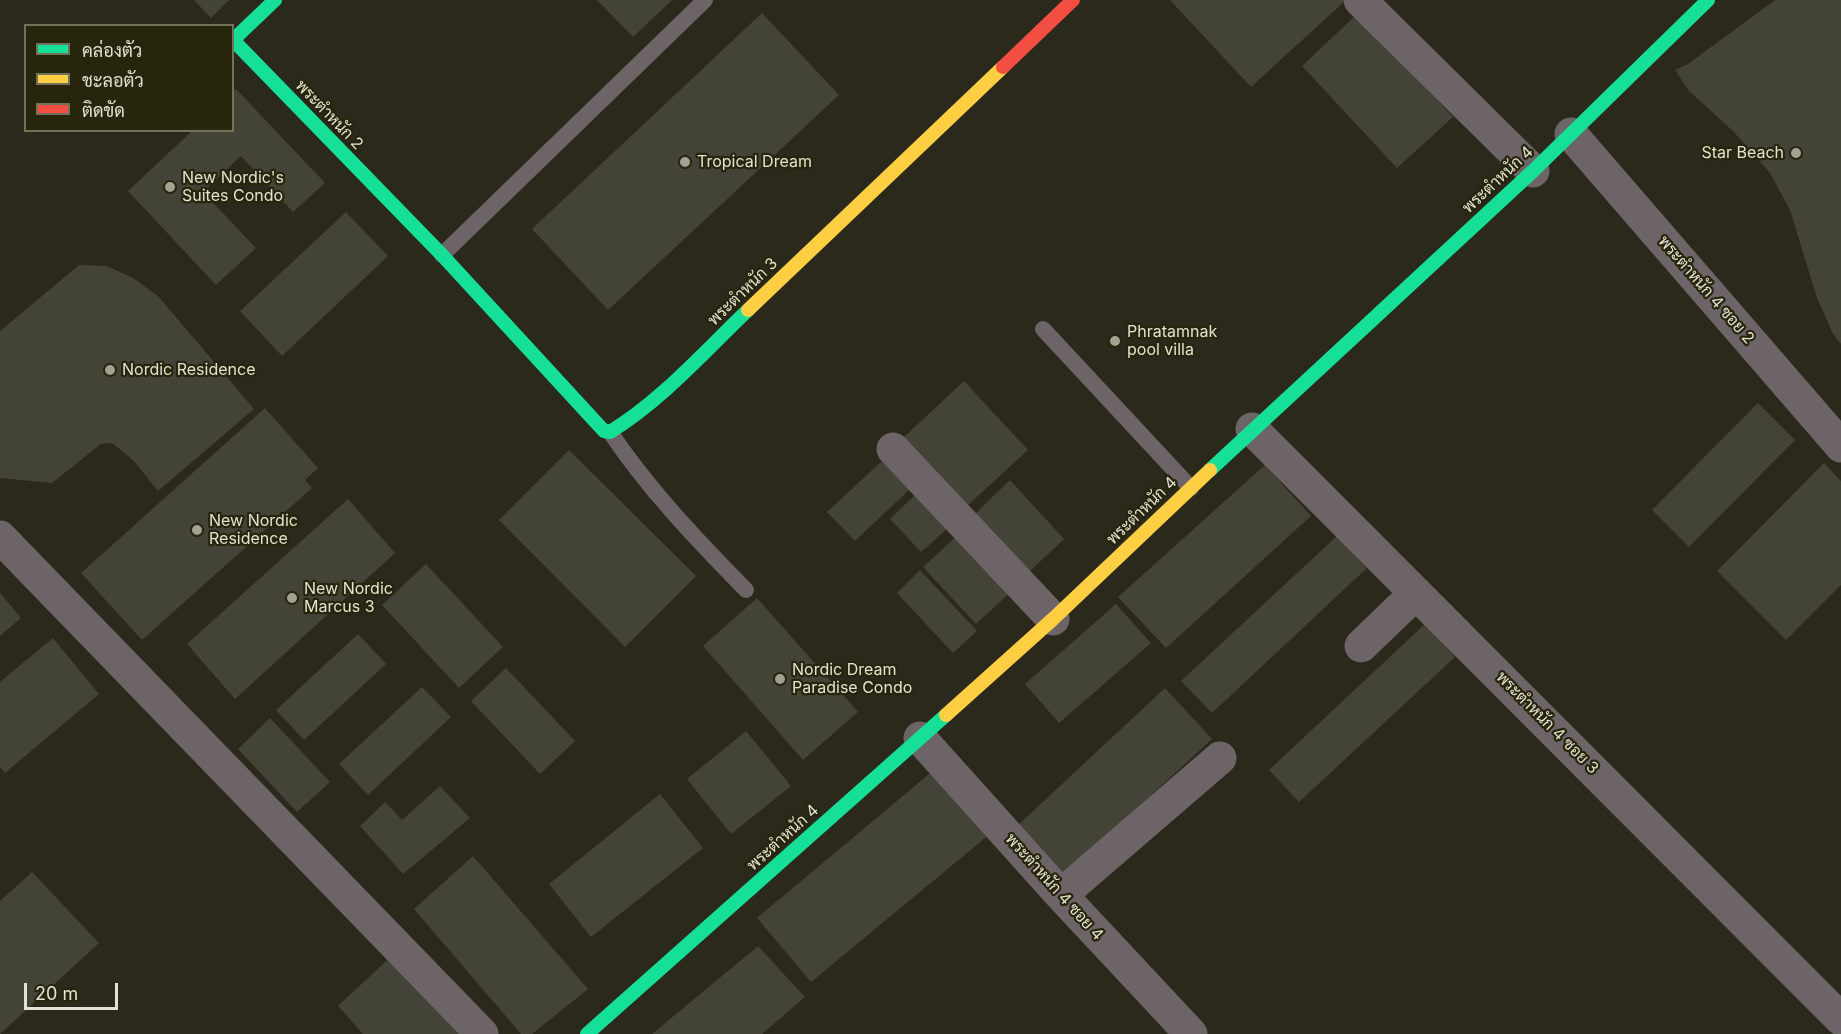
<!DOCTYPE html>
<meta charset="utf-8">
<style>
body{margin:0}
#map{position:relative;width:1841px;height:1034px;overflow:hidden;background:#2a291c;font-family:Inter,Sarabun,sans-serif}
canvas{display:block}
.legend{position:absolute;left:24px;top:24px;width:210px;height:108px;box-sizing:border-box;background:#27250c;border:2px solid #72715c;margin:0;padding:8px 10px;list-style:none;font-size:18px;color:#e2e2d3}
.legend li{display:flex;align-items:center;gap:12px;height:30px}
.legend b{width:30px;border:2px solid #72715c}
.scale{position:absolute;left:24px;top:983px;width:94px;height:27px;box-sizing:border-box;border:3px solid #e2e2d3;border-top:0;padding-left:8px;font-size:18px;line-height:21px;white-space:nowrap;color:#e2e2d3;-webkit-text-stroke:4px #27250c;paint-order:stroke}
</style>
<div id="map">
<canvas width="1841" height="1034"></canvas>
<ul class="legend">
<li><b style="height:8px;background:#16e098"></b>คล่องตัว</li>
<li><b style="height:8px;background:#ffcf43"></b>ชะลอตัว</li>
<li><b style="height:8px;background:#f24e42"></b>ติดขัด</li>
</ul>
<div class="scale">20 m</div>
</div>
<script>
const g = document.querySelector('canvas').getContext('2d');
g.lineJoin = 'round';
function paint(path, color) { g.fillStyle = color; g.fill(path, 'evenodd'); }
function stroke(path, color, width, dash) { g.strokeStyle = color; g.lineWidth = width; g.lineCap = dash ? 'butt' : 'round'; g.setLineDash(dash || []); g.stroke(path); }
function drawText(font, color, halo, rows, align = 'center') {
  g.font = font + ' Inter,Sarabun,sans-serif'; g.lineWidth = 4.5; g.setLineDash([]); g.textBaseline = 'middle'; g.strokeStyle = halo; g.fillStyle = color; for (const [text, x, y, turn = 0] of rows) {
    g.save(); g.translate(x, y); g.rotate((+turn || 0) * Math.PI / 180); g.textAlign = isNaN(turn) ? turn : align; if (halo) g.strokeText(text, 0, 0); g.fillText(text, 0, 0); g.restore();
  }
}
const building = new Path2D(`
 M 194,0 L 229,0 L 211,18 Z
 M 597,0 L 672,0 L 633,37 Z
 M 1170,0 L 1346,0 L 1251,87 Z
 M 1775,0 L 1841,0 L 1841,344 L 1833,334 L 1817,298 L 1790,210 L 1770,173 L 1734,132 L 1689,91 L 1675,70 L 1688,64 Z
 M 762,13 L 839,95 L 608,310 L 532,229 Z
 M 1357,14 L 1453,117 L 1397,168 L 1302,66 Z
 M 236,89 L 325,183 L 293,212 L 241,156 L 203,192 L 256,248 L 216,285 L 128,191 L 193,130 L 232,130 L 232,93 Z
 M 346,212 L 388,256 L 282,356 L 240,311 Z
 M 79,265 L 107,266 L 133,278 L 158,296 L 254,409 L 158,491 L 133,460 L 112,443 L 101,444 L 52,483 L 0,478 L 0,331 Z
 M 964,381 L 1028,450 L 967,506 L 903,438 Z
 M 1758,403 L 1795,440 L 1689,547 L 1652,510 Z
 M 265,408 L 318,468 L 305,480 L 312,488 L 142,640 L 81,573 Z
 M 569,450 L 696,576 L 625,647 L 499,520 Z
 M 883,460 L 910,489 L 855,541 L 827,512 Z
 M 1824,463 L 1841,481 L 1841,585 L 1786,640 L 1717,571 Z
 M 1265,465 L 1311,516 L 1166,648 L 1118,597 Z
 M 1010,480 L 1064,539 L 1029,572 L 975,514 Z
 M 915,495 L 947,529 L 921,552 L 890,519 Z
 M 348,499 L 395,553 L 235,699 L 187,644 Z
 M 960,533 L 1013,590 L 976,624 L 923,567 Z
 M 1337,536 L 1367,568 L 1212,713 L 1181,681 Z
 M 426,564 L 503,647 L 459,688 L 382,605 Z
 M 920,570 L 977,631 L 953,653 L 897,593 Z
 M 0,593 L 21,618 L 0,636 Z
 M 757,598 L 858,712 L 803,760 L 703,646 Z
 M 1116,604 L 1151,643 L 1059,723 L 1025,684 Z
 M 1425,624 L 1455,657 L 1299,802 L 1269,770 Z
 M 358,634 L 386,664 L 304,740 L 276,710 Z
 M 53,638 L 99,694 L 5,773 L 0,767 L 0,682 Z
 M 506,668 L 575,741 L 540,774 L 471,701 Z
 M 422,687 L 451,717 L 368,795 L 339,764 Z
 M 1165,688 L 1212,739 L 1063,877 L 1016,827 Z
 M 270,718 L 330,782 L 297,812 L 238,749 Z
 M 746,731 L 791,786 L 731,834 L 687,779 Z
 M 935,769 L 990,834 L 811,982 L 757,918 Z
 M 440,786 L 470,818 L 403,874 L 360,826 L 385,802 L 402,820 Z
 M 660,794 L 703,848 L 591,937 L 549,884 Z
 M 473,856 L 588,989 L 532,1034 L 521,1034 L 414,909 Z
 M 32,872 L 99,943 L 0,1034 L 0,901 Z
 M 758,946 L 805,997 L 762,1034 L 652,1034 Z
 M 396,952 L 476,1034 L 363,1034 L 338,1006 Z`);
const lane = new Path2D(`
 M 442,255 L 705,0
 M 1043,329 L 1191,488
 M 610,432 C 649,490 697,540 746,590`);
const street = new Path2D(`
 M 1360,0 L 1533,171
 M 1571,134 L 1841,446
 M 1252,429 L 1841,1019
 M 893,449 L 1053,619
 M 0,537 L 482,1034
 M 1361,646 L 1416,593
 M 920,738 L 1061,895 L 1191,1034
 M 1061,895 L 1220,758`);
const fast = new Path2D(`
 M 275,0 L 233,40 L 442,255 L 604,431 L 610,432 C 662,400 704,352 748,310
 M 1210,470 L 1533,171 L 1708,0
 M 587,1034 L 946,715`);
const slow = new Path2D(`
 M 748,310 L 1003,67
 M 946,715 L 1053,619 L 1210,470`);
const jam = new Path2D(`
 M 1003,67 L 1073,0`);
const markers = [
 [1796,153,6,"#a2a193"],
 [685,162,6,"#a2a193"],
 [170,187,6,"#a2a193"],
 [1115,341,6,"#a2a193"],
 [110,370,6,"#a2a193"],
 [197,530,6,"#a2a193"],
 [292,598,6,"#a2a193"],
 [780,679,6,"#a2a193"]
];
const streetNames = [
 ["พระตำหนัก 2",329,115,46],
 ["พระตำหนัก 4",1498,180,-43],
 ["พระตำหนัก 4 ซอย 2",1706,290,49],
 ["พระตำหนัก 3",743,292,-44],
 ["พระตำหนัก 4",1142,511,-44],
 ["พระตำหนัก 4 ซอย 3",1547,723,45],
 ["พระตำหนัก 4",783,838,-42],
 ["พระตำหนัก 4 ซอย 4",1054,887,48]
];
const poiNames = [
 ["Star Beach",1784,153,"right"],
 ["Tropical Dream",697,162],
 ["New Nordic's",182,178],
 ["Suites Condo",182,196],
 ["Phratamnak",1127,332],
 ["pool villa",1127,350],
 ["Nordic Residence",122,370],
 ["New Nordic",209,521],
 ["Residence",209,539],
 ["New Nordic",304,589],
 ["Marcus 3",304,607],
 ["Nordic Dream",792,670],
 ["Paradise Condo",792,688]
];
paint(building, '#444338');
stroke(lane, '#6d6468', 16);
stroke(street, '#6d6468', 33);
stroke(fast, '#16e098', 14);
stroke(slow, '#ffcf43', 14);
stroke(jam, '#f24e42', 14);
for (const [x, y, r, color] of markers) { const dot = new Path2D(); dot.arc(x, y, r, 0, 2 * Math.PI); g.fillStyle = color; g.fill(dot); stroke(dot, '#27250c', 2); }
drawText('16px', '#e2e2d3', '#27250c', streetNames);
drawText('16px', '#e2e2d3', '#27250c', poiNames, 'left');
</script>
